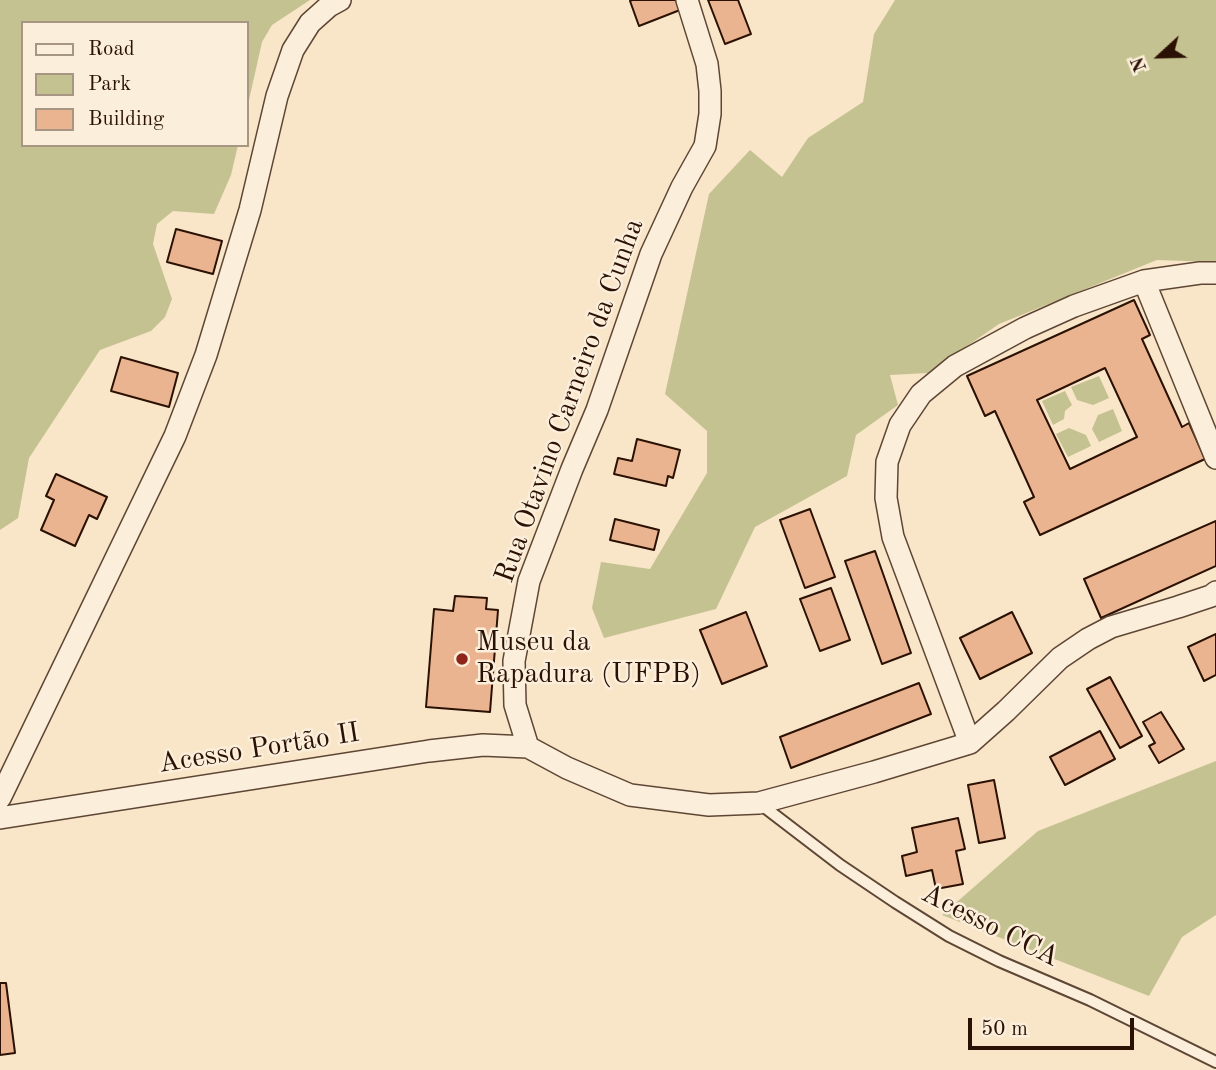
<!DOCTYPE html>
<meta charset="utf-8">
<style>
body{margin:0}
#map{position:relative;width:1216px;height:1070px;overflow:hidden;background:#f9e5c8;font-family:"Old Standard TT",serif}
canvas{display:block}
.legend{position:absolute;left:21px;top:21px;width:228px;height:126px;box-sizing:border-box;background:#fbeedb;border:2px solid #a89685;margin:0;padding:9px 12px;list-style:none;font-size:21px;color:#2b1103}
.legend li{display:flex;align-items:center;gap:14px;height:35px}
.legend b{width:35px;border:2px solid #a89685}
.north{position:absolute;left:1125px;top:21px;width:70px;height:70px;-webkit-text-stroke:5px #fbeedb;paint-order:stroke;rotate:248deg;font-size:19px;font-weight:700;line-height:28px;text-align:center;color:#2b1103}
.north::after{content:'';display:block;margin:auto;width:24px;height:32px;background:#2b1103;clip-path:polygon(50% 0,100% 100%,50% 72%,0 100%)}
.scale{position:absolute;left:968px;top:1018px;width:166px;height:32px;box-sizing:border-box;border:4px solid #2b1103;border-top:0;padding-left:9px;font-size:21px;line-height:24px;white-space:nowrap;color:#2b1103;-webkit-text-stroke:5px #fbeedb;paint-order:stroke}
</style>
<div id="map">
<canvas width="1216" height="1070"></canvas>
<ul class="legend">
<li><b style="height:9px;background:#fbeedb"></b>Road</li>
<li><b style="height:19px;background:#c5c291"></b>Park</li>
<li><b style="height:19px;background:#ebb490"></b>Building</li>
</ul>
<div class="north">N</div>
<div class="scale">50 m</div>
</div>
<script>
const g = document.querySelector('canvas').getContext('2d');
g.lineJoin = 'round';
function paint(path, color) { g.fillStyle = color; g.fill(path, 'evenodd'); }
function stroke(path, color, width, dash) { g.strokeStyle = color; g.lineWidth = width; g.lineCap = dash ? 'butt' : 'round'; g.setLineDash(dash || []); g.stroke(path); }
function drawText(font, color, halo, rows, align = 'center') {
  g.font = font + ' "Old Standard TT",serif'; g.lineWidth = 5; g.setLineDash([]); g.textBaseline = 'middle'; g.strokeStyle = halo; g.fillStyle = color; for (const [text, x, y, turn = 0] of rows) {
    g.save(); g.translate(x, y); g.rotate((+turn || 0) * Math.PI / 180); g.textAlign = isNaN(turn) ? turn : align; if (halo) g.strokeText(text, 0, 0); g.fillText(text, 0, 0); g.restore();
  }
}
const green = new Path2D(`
 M 0,0 L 310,0 L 272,25 L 262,42 L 247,109 L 247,23 L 23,23 L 23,145 L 238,145 L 231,175 L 214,214 L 173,211 L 157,224 L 153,244 L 172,299 L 165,317 L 151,331 L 100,350 L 29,458 L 18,518 L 0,530 Z
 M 895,0 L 1216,0 L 1216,262 L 1157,260 L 999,324 L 928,373 L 890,375 L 898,405 L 856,435 L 847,476 L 755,527 L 716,609 L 604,638 L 592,608 L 601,562 L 650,569 L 707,473 L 707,431 L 665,394 L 709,194 L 750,150 L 782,177 L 808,138 L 863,102 L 874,34 Z
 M 1099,376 L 1109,398 L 1093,405 L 1077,400 L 1071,387 Z
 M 1065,391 L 1072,405 L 1065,411 L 1064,419 L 1053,425 L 1042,401 Z
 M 1113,409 L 1122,431 L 1099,442 L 1092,429 L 1098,415 Z
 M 1069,428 L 1086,435 L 1091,446 L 1068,457 L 1056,434 Z
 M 1216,761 L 1216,915 L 1182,937 L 1149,996 L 942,915 L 1038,831 Z`);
const building = new Path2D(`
 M 632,0 L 676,0 L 680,10 L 639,26 L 630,1 Z
 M 708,0 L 738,0 L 751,34 L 725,44 Z
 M 176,229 L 222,241 L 213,274 L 167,262 Z
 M 1134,300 L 1150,335 L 1142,339 L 1182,427 L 1189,423 L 1205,459 L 1040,535 L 1024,502 L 1034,497 L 995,411 L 985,416 L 967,376 ZM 1105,368 L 1137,437 L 1070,469 L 1037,400 Z
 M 121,357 L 178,373 L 169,407 L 111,391 Z
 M 637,439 L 680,450 L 673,478 L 668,476 L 666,486 L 614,474 L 618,458 L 632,461 Z
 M 56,474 L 107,497 L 97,519 L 89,515 L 75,546 L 41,530 L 54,500 L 46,496 Z
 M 810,509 L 835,577 L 805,588 L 780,520 Z
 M 615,519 L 659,530 L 654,550 L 610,540 Z
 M 1216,521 L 1216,566 L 1101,618 L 1084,579 Z
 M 875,551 L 911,653 L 882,664 L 845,561 Z
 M 831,588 L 850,640 L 820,651 L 800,599 Z
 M 455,596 L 487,598 L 486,609 L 498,610 L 490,712 L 426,707 L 434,609 L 453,611 Z
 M 746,612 L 767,666 L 722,684 L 700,630 Z
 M 1012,612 L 1032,653 L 980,679 L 960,638 Z
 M 1216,634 L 1216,675 L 1204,681 L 1188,647 Z
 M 1110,677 L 1142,736 L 1120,748 L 1087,689 Z
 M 919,683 L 931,714 L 791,768 L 780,737 Z
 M 1161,712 L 1184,749 L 1159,763 L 1149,746 L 1155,743 L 1143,722 Z
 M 1100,731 L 1115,759 L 1065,785 L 1050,757 Z
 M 994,780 L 1005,838 L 979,843 L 968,785 Z
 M 958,818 L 965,849 L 956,851 L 963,884 L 936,889 L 932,870 L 906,876 L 902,856 L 917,852 L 912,828 Z
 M 0,983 L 6,983 L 15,1053 L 0,1055 Z`);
const service = new Path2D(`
 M 759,803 L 840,865 L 895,902 L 949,936 L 999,961 L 1090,1000 L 1216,1062`);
const minor = new Path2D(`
 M 687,0 L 707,64 L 710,91 L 710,114 L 705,146 L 682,187 L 651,254 L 597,410 L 572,469 L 529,581 L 514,661 L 515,705 L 528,747 L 567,768 L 630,795 L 709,805 L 759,803 L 874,772 L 970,743 L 1006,711 L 1060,658 L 1088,639 L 1111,627 L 1178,607 L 1211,596 L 1216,592
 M 1144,281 L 1216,458
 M 970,743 L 893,537 L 886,498 L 887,462 L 900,425 L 921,394 L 955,366 L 1025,328 L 1074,306 L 1144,281 L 1200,273 L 1216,273
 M 0,798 L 175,436 L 206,355 L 250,210 L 277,96 L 293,50 L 310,23 L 329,6 L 340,0
 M 0,818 L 429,751 L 483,745 L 528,747`);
const markers = [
 [462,659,7,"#8f2418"]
];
const streetNames = [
 ["Rua Otavino Carneiro da Cunha",570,401,-70],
 ["Acesso Portão II",259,749,-9],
 ["Acesso CCA",990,926,27]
];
const poiNames = [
 ["Museu da",476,643],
 ["Rapadura (UFPB)",476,675]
];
paint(green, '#c5c291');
paint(building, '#ebb490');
stroke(building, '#2b1103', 2);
stroke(service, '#5e4634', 14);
stroke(minor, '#5e4634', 24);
stroke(service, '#fbeedb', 10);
stroke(minor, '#fbeedb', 21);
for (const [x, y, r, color] of markers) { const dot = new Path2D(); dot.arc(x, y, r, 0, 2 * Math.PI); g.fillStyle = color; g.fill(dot); stroke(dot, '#fbeedb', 2.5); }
drawText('28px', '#2b1103', '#fbeedb', streetNames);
drawText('28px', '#2b1103', '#fbeedb', poiNames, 'left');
</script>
